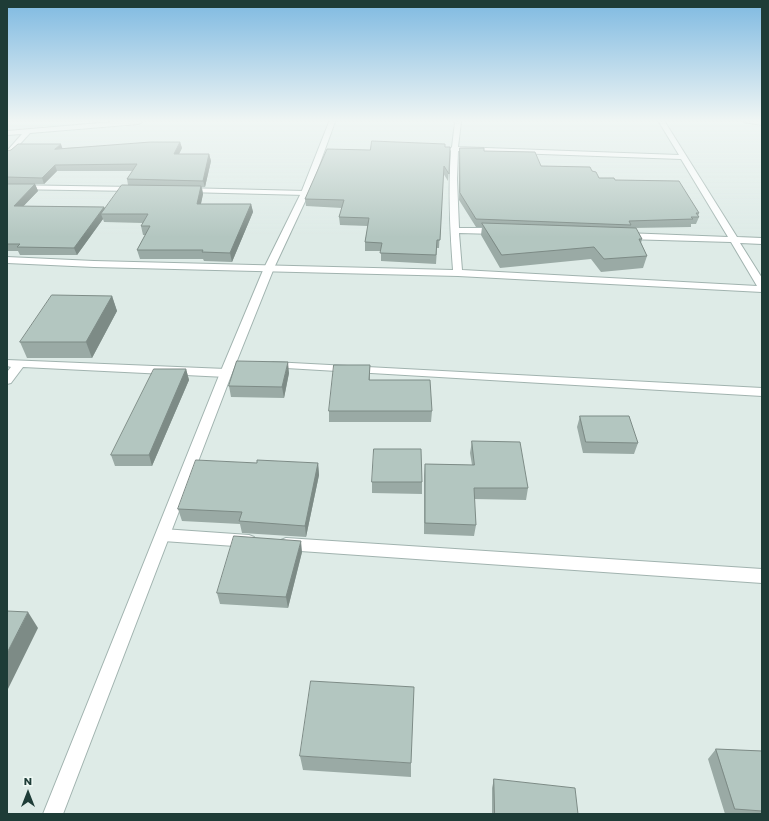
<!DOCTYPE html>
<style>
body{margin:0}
#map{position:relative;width:769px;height:821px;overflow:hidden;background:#deebe7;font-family:Poppins,sans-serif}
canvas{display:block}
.frame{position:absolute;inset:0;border:8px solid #1e3c37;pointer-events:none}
.north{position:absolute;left:8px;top:773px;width:40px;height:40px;-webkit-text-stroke:3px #eef8f4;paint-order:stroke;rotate:0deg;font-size:11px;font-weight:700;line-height:16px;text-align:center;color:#1e3c37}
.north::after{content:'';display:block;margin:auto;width:14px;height:18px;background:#1e3c37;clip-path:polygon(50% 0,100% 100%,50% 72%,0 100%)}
</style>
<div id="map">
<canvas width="769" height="821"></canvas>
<div class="frame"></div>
<div class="north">N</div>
</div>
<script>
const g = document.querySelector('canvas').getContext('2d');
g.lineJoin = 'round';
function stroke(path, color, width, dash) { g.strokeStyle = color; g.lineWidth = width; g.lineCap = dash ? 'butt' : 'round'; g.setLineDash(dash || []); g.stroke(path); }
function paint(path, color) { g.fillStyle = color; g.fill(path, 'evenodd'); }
const minor = new Path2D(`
 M 112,122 L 142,122 L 139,124 L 30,133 L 9,156 L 7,157 L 7,151 L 22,134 L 7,135 L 7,131 Z
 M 455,122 L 461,122 L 458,147 L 679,155 L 659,122 L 665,122 L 737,237 L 762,238 L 762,244 L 740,243 L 762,278 L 762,292 L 458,276 L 94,267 L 7,263 L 7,257 L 94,261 L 453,270 C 450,230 448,191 451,151 L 450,149 L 452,147 ZM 458,151 L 681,159 L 728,237 L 625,233 L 621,236 L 625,239 L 731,242 L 757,286 L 462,270 L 459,233 L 496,234 L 500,231 L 496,228 L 459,228 L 457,179 Z
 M 744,122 L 762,122 L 762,125 Z
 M 7,185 L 134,187 L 138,189 L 134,191 L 7,189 Z
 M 183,188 L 305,191 L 309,193 L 305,195 L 186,192 L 183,192 Z
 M 7,360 L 226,369 L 230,371 L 232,373 L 230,375 L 226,377 L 23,367 L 11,383 L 7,384 L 7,372 L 11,367 L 7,366 Z
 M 273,362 L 762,388 L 762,396 L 269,367 L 267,365 L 269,363 Z
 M 163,529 L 249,535 L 254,537 L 256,541 L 254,545 L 249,547 L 163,541 L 158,539 L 156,535 L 158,531 Z
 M 286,538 L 762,569 L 762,583 L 286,550 L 281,548 L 279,544 L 281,540 Z`);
const tertiary = new Path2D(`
 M 329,122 L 335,122 L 309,193 L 274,268 L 232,373 L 63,814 L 43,814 L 220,373 L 264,268 L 301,193 Z`);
const wall = new Path2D(`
 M 180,142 L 182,148 L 179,154 L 209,154 L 211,161 L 205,187 L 202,187 L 203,194 L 201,204 L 251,204 L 253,212 L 232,262 L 204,261 L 203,259 L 140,259 L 137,250 L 146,235 L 143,235 L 141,226 L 143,223 L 104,222 L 103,219 L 77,255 L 20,255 L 18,251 L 7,251 L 7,184 L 35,184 L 38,191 L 23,206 L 104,207 L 105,208 L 128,185 L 127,179 L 133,171 L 57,171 L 44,184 L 7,184 L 7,151 Z
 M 450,147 L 448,181 L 443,173 L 439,248 L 437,248 L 436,264 L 381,261 L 381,251 L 365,251 L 365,242 L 368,226 L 340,225 L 339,217 L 342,208 L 306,206 L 305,199 L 370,150 Z
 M 460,148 L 484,151 L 541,166 L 592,171 L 599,178 L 615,180 L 699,213 L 698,216 L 699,217 L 696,224 L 691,224 L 691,227 L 633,228 L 642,239 L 641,243 L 647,256 L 643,268 L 601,272 L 591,259 L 500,268 L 481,235 L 482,227 L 476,227 L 459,200 Z
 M 112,296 L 117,311 L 92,358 L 27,358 L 20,342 Z
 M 370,365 L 370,380 L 432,411 L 431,422 L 329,422 L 329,411 Z
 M 186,369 L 189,380 L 152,466 L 115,466 L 111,455 Z
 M 289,373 L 284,398 L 231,397 L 229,386 Z
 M 580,416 L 638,443 L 634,454 L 583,453 L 577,427 Z
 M 472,441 L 528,488 L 526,500 L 474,499 L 476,525 L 474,536 L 424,534 L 424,475 L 425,464 L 472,465 L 470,453 Z
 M 257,463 L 318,463 L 319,475 L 306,537 L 242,533 L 240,524 L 182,521 L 178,509 Z
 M 372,482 L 422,482 L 422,494 L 372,493 Z
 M 302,552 L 288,608 L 220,604 L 217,593 Z
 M 716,749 L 762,751 L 762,814 L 725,814 L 708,759 Z
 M 300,756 L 411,763 L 411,777 L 303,770 Z
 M 494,779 L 578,814 L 492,814 L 492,788 Z`);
const shadedWall = new Path2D(`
 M 180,142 L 182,148 L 176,160 L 174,154 Z
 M 61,144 L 63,150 L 55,149 Z
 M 209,154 L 211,161 L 205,187 L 203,181 Z
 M 55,165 L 57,171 L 44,184 L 42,178 Z
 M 35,184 L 38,191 L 17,213 L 14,206 Z
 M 201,186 L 203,194 L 199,212 L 197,204 Z
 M 251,204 L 253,212 L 232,262 L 230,253 Z
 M 104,207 L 106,214 L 101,214 L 103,219 L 77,255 L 74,248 Z
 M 112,296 L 117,311 L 92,358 L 86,342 Z
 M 288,362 L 289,373 L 284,398 L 282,387 Z
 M 186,369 L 189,380 L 152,466 L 149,455 Z
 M 318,463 L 319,475 L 306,537 L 305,526 Z
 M 301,541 L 302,552 L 288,608 L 286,597 Z
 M 28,612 L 38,628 L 7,691 L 7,653 Z`);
const building = new Path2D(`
 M 372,141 L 445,144 L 445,147 L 450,147 L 449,174 L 444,166 L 440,240 L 437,240 L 436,255 L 380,253 L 382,243 L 365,242 L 369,218 L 339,217 L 344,200 L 305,199 L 327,149 L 370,150 Z
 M 151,142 L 180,142 L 174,154 L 209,154 L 203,181 L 127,179 L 137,164 L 55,165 L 42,178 L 7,177 L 7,151 L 11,150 L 18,144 L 61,144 L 55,149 Z
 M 460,148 L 484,148 L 484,151 L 535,152 L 541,166 L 590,167 L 592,171 L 596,172 L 599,178 L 614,178 L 615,180 L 679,181 L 699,213 L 696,213 L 699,217 L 691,217 L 693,219 L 629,221 L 631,225 L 476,219 L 460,193 Z
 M 7,184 L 35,184 L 14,206 L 104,207 L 74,248 L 17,247 L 20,244 L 7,244 Z
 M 122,185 L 201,186 L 197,204 L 251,204 L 230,253 L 202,252 L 203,250 L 137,250 L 150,226 L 141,226 L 148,214 L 101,214 Z
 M 482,223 L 636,228 L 642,239 L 639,239 L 647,256 L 604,259 L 594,247 L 502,255 Z
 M 52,295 L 112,296 L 86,342 L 20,342 Z
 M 237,361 L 288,362 L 282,387 L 229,386 Z
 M 334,365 L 370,365 L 369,380 L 430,380 L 432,411 L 329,411 Z
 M 154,369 L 186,369 L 149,455 L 111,455 Z
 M 580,416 L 629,416 L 638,443 L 586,442 Z
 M 472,441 L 520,442 L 528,488 L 474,488 L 476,525 L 425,523 L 425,464 L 474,465 Z
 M 374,449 L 421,449 L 422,482 L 372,482 Z
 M 196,460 L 257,463 L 257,460 L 318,463 L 305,526 L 239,521 L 242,512 L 178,509 Z
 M 234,536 L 301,541 L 286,597 L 217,593 Z
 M 7,611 L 28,612 L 7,653 Z
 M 311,681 L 414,687 L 411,763 L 300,756 Z
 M 716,749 L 762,751 L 762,811 L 735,809 Z
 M 494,779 L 575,788 L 578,814 L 495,814 Z`);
stroke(minor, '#a1b3af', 2);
stroke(tertiary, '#a1b3af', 2);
paint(minor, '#fff');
paint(tertiary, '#fff');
paint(wall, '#9aaaa5');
paint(shadedWall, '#7d8b86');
paint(building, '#b3c6c0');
stroke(building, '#7d8b86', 1);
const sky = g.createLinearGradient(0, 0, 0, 237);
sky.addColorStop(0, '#7eb9e1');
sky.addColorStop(0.51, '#f0f6f4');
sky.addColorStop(1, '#f0f6f400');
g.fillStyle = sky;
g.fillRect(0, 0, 769, 237);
</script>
